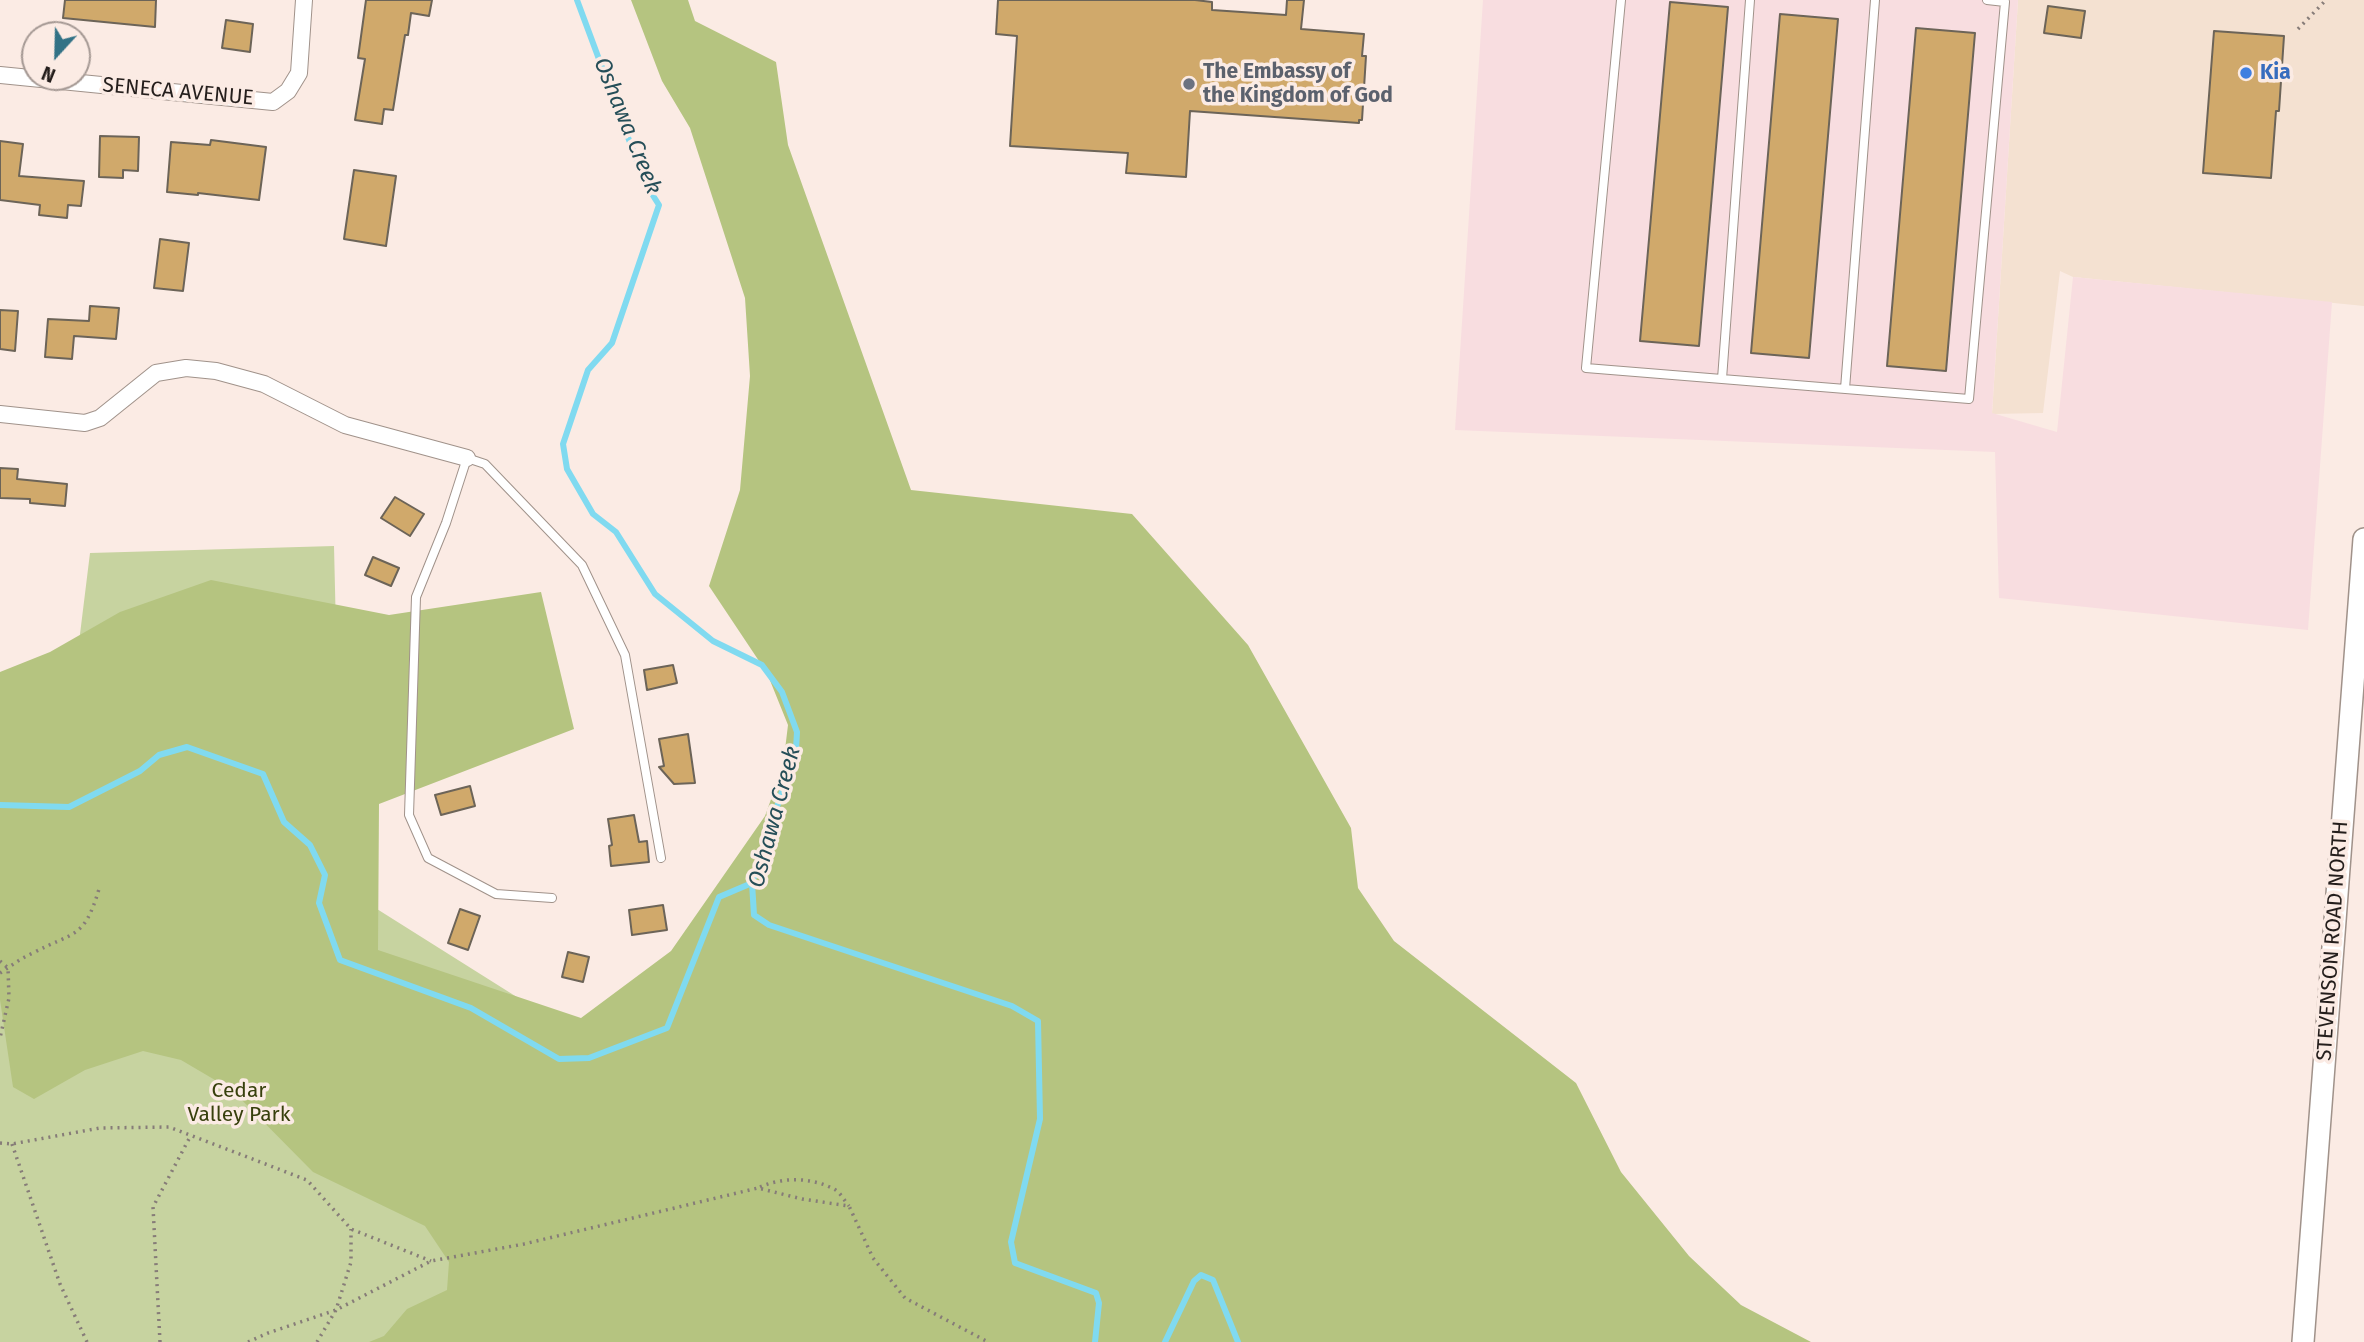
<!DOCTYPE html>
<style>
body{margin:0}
#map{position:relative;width:2364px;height:1342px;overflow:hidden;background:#fbebe4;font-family:"Fira Sans",sans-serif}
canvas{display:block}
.north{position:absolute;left:21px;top:21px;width:70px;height:70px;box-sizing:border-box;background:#fbebe4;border:2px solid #a59994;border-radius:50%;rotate:202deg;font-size:19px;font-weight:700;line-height:28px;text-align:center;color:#241e1c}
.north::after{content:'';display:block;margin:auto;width:24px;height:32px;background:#327286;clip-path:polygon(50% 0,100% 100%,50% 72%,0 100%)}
</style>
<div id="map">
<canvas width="2364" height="1342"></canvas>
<div class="north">N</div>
</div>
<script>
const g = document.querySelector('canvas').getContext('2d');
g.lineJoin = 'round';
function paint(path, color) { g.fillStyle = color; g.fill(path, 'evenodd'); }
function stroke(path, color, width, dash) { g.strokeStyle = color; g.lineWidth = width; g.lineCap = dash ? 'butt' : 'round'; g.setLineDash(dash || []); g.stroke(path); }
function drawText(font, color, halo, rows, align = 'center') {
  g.font = font + ' "Fira Sans",sans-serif'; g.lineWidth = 7; g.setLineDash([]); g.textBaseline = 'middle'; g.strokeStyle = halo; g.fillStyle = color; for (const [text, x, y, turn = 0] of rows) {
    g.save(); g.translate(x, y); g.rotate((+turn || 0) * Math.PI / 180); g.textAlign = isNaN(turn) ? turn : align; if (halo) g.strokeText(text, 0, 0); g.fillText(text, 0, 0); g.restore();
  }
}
const commercial = new Path2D(`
 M 2018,0 L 2364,0 L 2364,306 L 2073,277 L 2060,271 L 2043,413 L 1992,414 Z`);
const industrial = new Path2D(`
 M 1483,0 L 2018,0 L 1992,413 L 2057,432 L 2073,277 L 2332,302 L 2308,630 L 1999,598 L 1995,452 L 1455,430 Z`);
const green = new Path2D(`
 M 334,546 L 342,887 L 574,1033 L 1379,1342 L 0,1342 L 0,696 L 72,699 L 90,553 Z`);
const forest = new Path2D(`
 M 631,0 L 688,0 L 695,21 L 776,62 L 788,145 L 911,490 L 1132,514 L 1248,645 L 1351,828 L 1358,888 L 1394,941 L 1576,1083 L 1621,1172 L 1689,1256 L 1741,1305 L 1811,1342 L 369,1342 L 384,1336 L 407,1309 L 447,1290 L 449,1262 L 425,1226 L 313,1172 L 232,1090 L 181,1060 L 143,1051 L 85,1070 L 34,1099 L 13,1087 L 0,1000 L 0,672 L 50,652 L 120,612 L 211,580 L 389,615 L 541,592 L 574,729 L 379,804 L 378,950 L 581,1018 L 671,951 L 765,816 L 783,766 L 788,725 L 767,673 L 709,586 L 740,490 L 750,376 L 745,298 L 690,128 L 662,81 Z`);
const stream = new Path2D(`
 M 577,0 L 645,183 L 659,205 L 612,343 L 588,370 L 563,444 L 567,469 L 593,514 L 616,532 L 655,594 L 713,641 L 762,665 L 782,692 L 797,732 L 796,749 L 752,883 L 754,915 L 769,925 L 1012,1006 L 1038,1021 L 1040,1119 L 1011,1242 L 1015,1263 L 1096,1293 L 1099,1303 L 1095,1342
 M 0,805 L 69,807 L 140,771 L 159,755 L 187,747 L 263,774 L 284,822 L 310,845 L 325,875 L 319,903 L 340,960 L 471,1008 L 559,1059 L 589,1058 L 667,1028 L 719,897 L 752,883
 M 1165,1342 L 1194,1281 L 1201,1275 L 1213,1280 L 1238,1342`);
const building = new Path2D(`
 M 65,0 L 156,0 L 155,27 L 63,18 Z
 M 366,0 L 432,0 L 429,16 L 411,13 L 408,35 L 405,35 L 393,110 L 384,109 L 382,124 L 355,120 L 365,59 L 358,58 Z
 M 998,0 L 1195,0 L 1212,2 L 1212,10 L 1286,15 L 1287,0 L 1304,0 L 1301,29 L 1364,34 L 1362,56 L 1366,56 L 1362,120 L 1359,120 L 1359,123 L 1190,111 L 1186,177 L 1126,173 L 1128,153 L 1010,146 L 1017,36 L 996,34 Z
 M 1670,2 L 1728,7 L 1699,346 L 1640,341 Z
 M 2048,6 L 2085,11 L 2081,38 L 2044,33 Z
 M 1780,14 L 1838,19 L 1809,358 L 1751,353 Z
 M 226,20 L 253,24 L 250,52 L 222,48 Z
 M 1916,28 L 1975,33 L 1946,371 L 1887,366 Z
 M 2214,31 L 2284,36 L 2279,111 L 2276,111 L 2271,178 L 2203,173 Z
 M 100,136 L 139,137 L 138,171 L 123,170 L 123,178 L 99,177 Z
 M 211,140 L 266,147 L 259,200 L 198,193 L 198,195 L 167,192 L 171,142 L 210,145 Z
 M 0,141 L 23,144 L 19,176 L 84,181 L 81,206 L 68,205 L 67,218 L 39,215 L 40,205 L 0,200 Z
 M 354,170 L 396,176 L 386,246 L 344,239 Z
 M 160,239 L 189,243 L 183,291 L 154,288 Z
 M 90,306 L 119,308 L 116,339 L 74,336 L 72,359 L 45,357 L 48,319 L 89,321 Z
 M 0,310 L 18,311 L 15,351 L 0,349 Z
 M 0,468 L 18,469 L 17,479 L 67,484 L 65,506 L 30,503 L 30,499 L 0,498 Z
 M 395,497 L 424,514 L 410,536 L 381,518 Z
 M 373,557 L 399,568 L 391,586 L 365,575 Z
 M 673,665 L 677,683 L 647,690 L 644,670 Z
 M 688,734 L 695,783 L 674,784 L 659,767 L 664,766 L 659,739 Z
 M 470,786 L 475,806 L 441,815 L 435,795 Z
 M 634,815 L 639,842 L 647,841 L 649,862 L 611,866 L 609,846 L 612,845 L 608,819 Z
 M 663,905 L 667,930 L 632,935 L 629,910 Z
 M 460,909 L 480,916 L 468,950 L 448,943 Z
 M 568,952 L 589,957 L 583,982 L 562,977 Z`);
const path = new Path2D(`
 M 2298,29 L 2326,0
 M 0,961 L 8,968 L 9,998 L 0,1038
 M 0,973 C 11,966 21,958 33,953 C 74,931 84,940 99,889
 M 0,1143 L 12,1144 L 100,1128 L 169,1127 L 307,1180 L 351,1229 L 431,1261
 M 12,1144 L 60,1284 L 87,1342
 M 760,1187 C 783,1177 811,1177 834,1189 C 840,1192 844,1200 849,1206
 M 160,1342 L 153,1207 L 191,1135
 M 248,1342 L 268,1333 L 336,1310 L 431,1261 L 524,1244 L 758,1188 L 802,1199 L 849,1206 L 873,1258 L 905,1298 L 988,1342
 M 317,1342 L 336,1310 L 351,1262 L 351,1229`);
const service = new Path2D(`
 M 1621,0 L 1586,368 L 1969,399 L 2005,2 L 1987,0
 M 1722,379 L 1750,0
 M 1845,389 L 1875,0
 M 552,898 L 496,894 L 428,858 L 409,815 L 416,597 L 446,523 L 467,458 L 485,464 L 582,565 L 625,655 L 661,858`);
const minor = new Path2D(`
 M 0,75 L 273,102 L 288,91 L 299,73 L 304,0
 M 0,414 L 85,423 L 100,418 L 156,373 L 186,368 L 216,371 L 264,384 L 345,425 L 467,458`);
const tertiary = new Path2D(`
 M 2303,1342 L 2364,539`);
const markers = [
 [2246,73,7,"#3f7fe0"],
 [1189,84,7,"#6b7280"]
];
const worshipNames = [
 ["The Embassy of",1203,72],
 ["the Kingdom of God",1203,96]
];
const shopNames = [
 ["Kia",2260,73]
];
const streetNames = [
 ["SENECA AVENUE",178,92,5],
 ["STEVENSON ROAD NORTH",2333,941,-86]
];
const parkNames = [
 ["Cedar",239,1091],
 ["Valley Park",239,1115]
];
const waterNames = [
 ["Oshawa Creek",627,126,68],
 ["Oshawa Creek",775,817,-75]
];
paint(commercial, '#f4e1d1');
paint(industrial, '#f8dde0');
paint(green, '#c7d3a0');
paint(forest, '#b5c480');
stroke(stream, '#80daf0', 6);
paint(building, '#d0a96b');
stroke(building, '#6c6458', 2);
stroke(service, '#a0928a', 10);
stroke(minor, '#a0928a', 18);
stroke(tertiary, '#a0928a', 24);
stroke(path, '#867c78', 3.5, [2, 5]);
stroke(service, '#fff', 8);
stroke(minor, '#fff', 16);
stroke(tertiary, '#fff', 21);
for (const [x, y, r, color] of markers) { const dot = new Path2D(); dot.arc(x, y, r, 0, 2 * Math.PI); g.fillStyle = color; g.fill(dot); stroke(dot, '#fbebe4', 2.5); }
drawText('bold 21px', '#5b616d', '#fbebe4', worshipNames, 'left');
drawText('bold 21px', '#366cbe', '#fbebe4', shopNames, 'left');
drawText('21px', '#241e1c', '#fbebe4', streetNames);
drawText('21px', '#38400d', '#fbebe4', parkNames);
drawText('italic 23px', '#254e58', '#fbebe4', waterNames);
</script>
